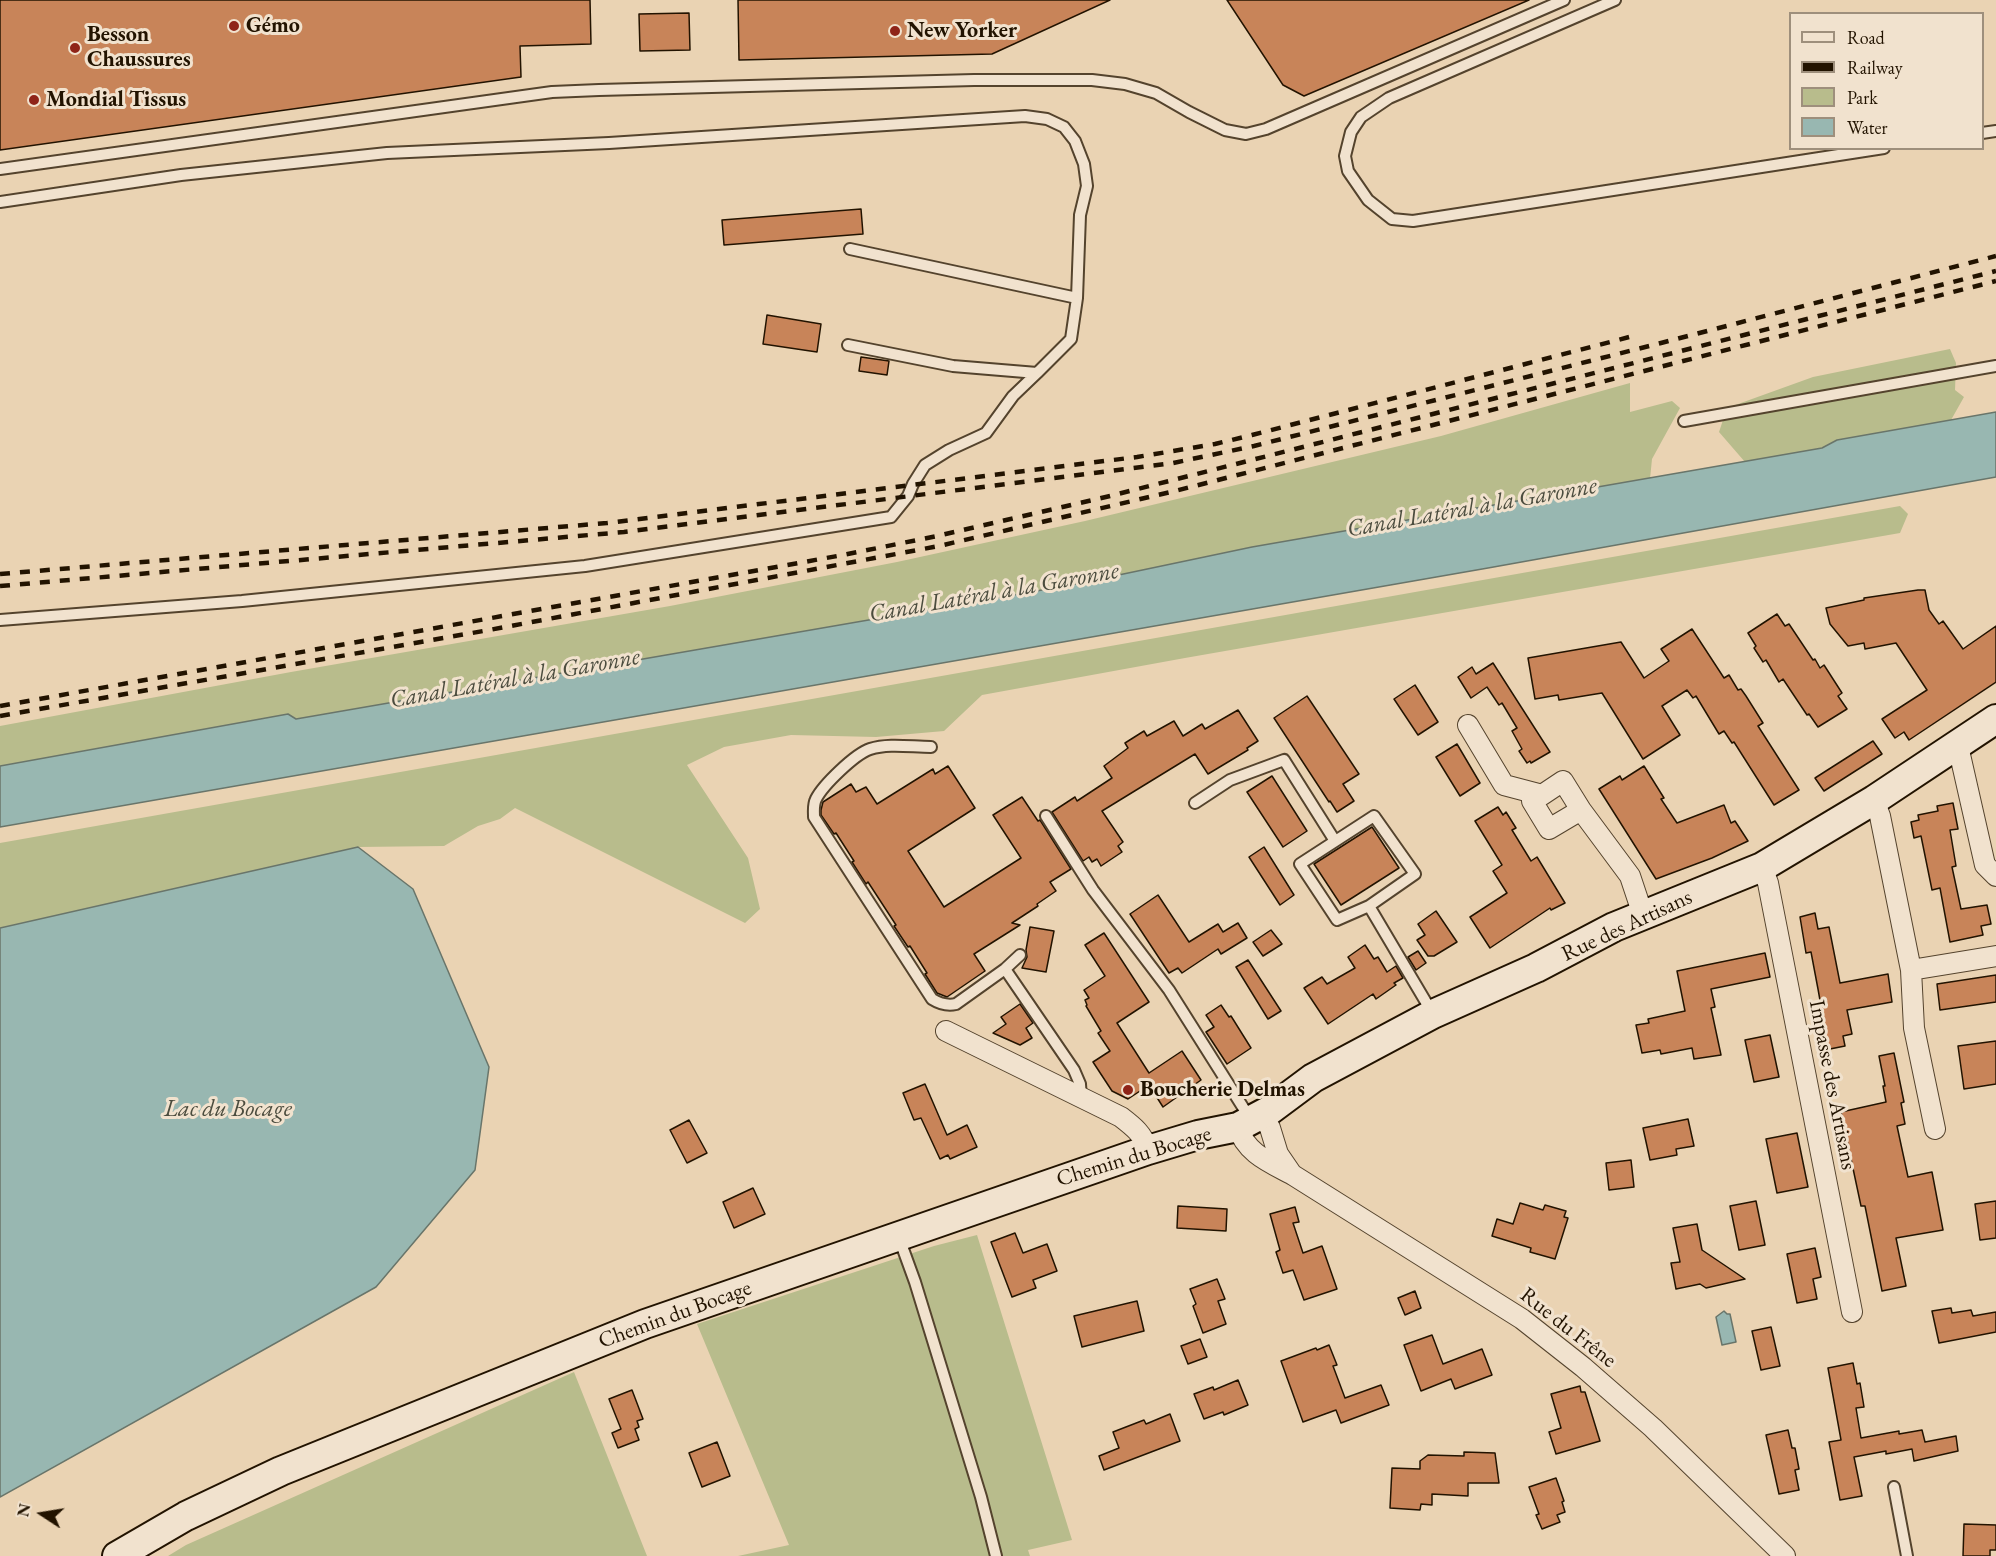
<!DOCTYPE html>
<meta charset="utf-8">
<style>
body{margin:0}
#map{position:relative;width:1996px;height:1556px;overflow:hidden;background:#ead3b3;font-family:"EB Garamond",serif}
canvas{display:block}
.legend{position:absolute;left:1789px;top:12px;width:195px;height:138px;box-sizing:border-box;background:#f1e2ce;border:2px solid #9e8f7c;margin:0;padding:8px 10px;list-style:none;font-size:18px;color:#221300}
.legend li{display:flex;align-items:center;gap:12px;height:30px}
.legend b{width:30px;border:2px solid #9e8f7c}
.north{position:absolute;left:12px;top:1484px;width:60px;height:60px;-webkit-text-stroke:4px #f1e2ce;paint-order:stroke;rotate:282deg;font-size:16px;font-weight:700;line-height:24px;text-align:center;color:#221300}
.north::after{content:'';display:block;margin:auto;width:21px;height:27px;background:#221300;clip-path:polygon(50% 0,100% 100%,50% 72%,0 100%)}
</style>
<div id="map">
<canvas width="1996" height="1556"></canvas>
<ul class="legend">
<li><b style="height:8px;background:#f1e2ce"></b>Road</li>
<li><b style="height:8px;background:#221300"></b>Railway</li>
<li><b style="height:16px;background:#b8bc8c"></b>Park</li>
<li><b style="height:16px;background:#98b7b1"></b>Water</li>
</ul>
<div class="north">N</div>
</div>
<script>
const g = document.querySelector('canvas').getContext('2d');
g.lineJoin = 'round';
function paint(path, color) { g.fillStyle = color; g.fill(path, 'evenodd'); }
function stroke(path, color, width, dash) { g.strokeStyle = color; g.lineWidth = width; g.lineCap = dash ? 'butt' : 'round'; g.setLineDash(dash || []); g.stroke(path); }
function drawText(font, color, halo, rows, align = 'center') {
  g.font = font + ' "EB Garamond",serif'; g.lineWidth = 6; g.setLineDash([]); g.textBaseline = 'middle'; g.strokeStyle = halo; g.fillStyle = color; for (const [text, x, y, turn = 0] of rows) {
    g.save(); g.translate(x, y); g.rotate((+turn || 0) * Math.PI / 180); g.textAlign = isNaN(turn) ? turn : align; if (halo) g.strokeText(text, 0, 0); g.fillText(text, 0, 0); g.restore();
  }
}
const green = new Path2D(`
 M 1950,349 L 1956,363 L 1955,390 L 1964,397 L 1951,420 L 1837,440 L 1822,448 L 1745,462 L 1719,432 L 1727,408 L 1813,377 Z
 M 1630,383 L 1630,412 L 1672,401 L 1680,408 L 1652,459 L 1650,479 L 1252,547 L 1071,585 L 296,719 L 288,714 L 0,766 L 0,726 L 291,672 L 670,606 L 897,562 L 1085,521 L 1441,436 Z
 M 1900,506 L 1908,514 L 1900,533 L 1185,658 L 982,695 L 944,731 L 876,737 L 791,735 L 724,747 L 687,765 L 748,858 L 760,909 L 745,923 L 515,808 L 500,819 L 478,826 L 444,846 L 358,847 L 0,928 L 0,843 Z
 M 977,1235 L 1072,1540 L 1028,1550 L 1030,1556 L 738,1556 L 789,1545 L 697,1324 L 934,1246 Z
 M 574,1372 L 647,1556 L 168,1556 L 186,1545 Z`);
const water = new Path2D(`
 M 1996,412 L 1996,477 L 1488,568 L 0,827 L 0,766 L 288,714 L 296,719 L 1071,585 L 1252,547 L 1822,448 L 1837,440 Z
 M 358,847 L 413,889 L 489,1067 L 475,1170 L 376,1287 L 0,1497 L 0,928 Z
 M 1724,1311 L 1727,1314 L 1730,1314 L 1736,1342 L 1722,1345 L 1716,1317 Z`);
const building = new Path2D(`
 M 0,0 L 590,0 L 591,44 L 520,46 L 521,77 L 0,150 Z
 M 738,0 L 1110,0 L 992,54 L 739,60 Z
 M 1227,0 L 1529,0 L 1304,96 L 1283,85 Z
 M 689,13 L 690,50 L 640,51 L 639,14 Z
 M 861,209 L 863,234 L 724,245 L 722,220 Z
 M 767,315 L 821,324 L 817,352 L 763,344 Z
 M 861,357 L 889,361 L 887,375 L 859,371 Z
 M 1918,590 L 1925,590 L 1929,610 L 1939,624 L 1943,621 L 1963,649 L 1996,626 L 1996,682 L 1909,740 L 1904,732 L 1895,738 L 1882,719 L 1927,690 L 1896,643 L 1865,649 L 1864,643 L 1848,646 L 1830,624 L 1826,608 L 1864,600 L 1864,598 Z
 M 1777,614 L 1785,626 L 1789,624 L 1813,660 L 1815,659 L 1820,668 L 1824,665 L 1842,693 L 1838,696 L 1847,709 L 1818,727 L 1809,714 L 1807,715 L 1783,679 L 1779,682 L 1766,660 L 1763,662 L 1754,648 L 1756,646 L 1748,633 Z
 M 1692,629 L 1724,678 L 1729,675 L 1738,690 L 1741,689 L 1746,696 L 1763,723 L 1758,726 L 1799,790 L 1774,805 L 1734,742 L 1732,743 L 1724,731 L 1719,734 L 1696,696 L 1693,698 L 1687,690 L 1662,706 L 1680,735 L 1643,759 L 1602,693 L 1559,700 L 1558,695 L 1535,699 L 1528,658 L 1621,642 L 1644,678 L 1669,661 L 1661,649 Z
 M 1493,663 L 1550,752 L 1531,763 L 1530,761 L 1527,763 L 1519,751 L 1522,749 L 1512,731 L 1517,728 L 1502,703 L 1499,705 L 1487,687 L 1471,698 L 1458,677 L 1472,667 L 1476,674 Z
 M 1415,685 L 1438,722 L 1418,735 L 1394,699 Z
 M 1307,696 L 1359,774 L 1343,784 L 1354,801 L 1337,812 L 1330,801 L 1329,802 L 1274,718 Z
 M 1238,710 L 1258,741 L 1247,748 L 1248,750 L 1208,774 L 1195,754 L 1102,811 L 1123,842 L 1118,846 L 1122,852 L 1101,866 L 1097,859 L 1092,862 L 1089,857 L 1083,861 L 1052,812 L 1075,797 L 1077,801 L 1112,778 L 1104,766 L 1128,748 L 1125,743 L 1144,731 L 1147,736 L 1174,721 L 1183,736 L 1202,724 L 1205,729 Z
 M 1873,741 L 1882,754 L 1824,791 L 1815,778 Z
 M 1457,744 L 1480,783 L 1460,796 L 1436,757 Z
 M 948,766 L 975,808 L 908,851 L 944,907 L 1021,858 L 993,815 L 1022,797 L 1038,821 L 1040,820 L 1071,869 L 1050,882 L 1056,891 L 1037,904 L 1038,906 L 1012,923 L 1020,925 L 974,954 L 985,971 L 947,997 L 937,993 L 925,974 L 927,973 L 910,946 L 908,947 L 894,926 L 896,925 L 868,882 L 866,884 L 852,862 L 854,861 L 836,833 L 834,834 L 821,815 L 821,810 L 823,802 L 851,784 L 856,792 L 866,787 L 877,804 L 933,769 L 935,774 Z
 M 1644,766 L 1664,798 L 1661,799 L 1677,823 L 1724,805 L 1731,823 L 1735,821 L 1748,841 L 1712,858 L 1656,879 L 1599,789 L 1620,776 L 1622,780 Z
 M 1272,776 L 1307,831 L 1283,847 L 1247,792 Z
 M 1953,803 L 1958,829 L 1950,830 L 1956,866 L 1952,867 L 1961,909 L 1987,905 L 1991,924 L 1981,926 L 1983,935 L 1950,942 L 1940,888 L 1932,890 L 1921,836 L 1914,838 L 1911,822 L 1919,820 L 1918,815 L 1938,811 L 1937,806 Z
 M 1498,807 L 1503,815 L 1506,812 L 1516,828 L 1512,830 L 1531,861 L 1537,857 L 1565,903 L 1551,910 L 1550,908 L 1490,948 L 1470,917 L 1507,893 L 1493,871 L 1502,865 L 1475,821 Z
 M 1372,827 L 1399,868 L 1341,905 L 1314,864 Z
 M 1264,847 L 1294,895 L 1280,905 L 1249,857 Z
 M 1158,895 L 1189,942 L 1218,924 L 1223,932 L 1238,923 L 1247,938 L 1221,954 L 1218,949 L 1182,973 L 1178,968 L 1169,973 L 1130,914 Z
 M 1436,911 L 1457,942 L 1434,956 L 1428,956 L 1417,940 L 1425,935 L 1418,924 Z
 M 1815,913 L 1818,929 L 1829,927 L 1840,983 L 1888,974 L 1892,1002 L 1847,1010 L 1852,1034 L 1843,1036 L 1845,1046 L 1825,1050 L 1821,1023 L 1824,1023 L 1818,989 L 1811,952 L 1806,953 L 1800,917 Z
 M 1030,927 L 1054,931 L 1046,972 L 1022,968 L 1027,957 L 1026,950 Z
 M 1271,930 L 1282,944 L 1263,956 L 1253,942 Z
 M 1104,933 L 1149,1002 L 1117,1023 L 1149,1073 L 1182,1051 L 1201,1080 L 1163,1107 L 1149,1085 L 1128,1099 L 1112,1091 L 1093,1062 L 1110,1051 L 1098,1033 L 1101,1031 L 1086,1006 L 1087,1005 L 1085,1000 L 1089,998 L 1084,990 L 1105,976 L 1085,945 Z
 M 1365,945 L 1374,959 L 1378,957 L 1387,972 L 1396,966 L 1403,978 L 1394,983 L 1396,985 L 1376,999 L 1373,994 L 1328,1024 L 1304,988 L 1322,977 L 1327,984 L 1355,968 L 1348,957 Z
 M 1418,951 L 1426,963 L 1416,970 L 1408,957 Z
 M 1765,953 L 1770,977 L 1711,989 L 1715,1007 L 1711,1008 L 1721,1055 L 1694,1059 L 1692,1048 L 1661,1054 L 1660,1050 L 1642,1053 L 1636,1025 L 1649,1023 L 1648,1019 L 1685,1011 L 1677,971 Z
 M 1248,960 L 1281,1011 L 1268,1019 L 1236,967 Z
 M 1996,975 L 1996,1002 L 1940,1010 L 1937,984 Z
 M 1020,1004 L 1033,1023 L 1026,1028 L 1032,1038 L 1020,1045 L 993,1033 L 1006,1024 L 1001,1017 Z
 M 1221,1005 L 1229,1017 L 1231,1016 L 1251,1048 L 1227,1064 L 1206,1032 L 1214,1027 L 1206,1015 Z
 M 1770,1035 L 1779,1077 L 1754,1082 L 1745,1040 Z
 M 1996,1041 L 1996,1084 L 1964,1089 L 1958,1046 Z
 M 1894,1053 L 1904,1102 L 1901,1103 L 1905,1124 L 1897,1126 L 1908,1177 L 1932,1172 L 1943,1230 L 1896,1238 L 1906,1286 L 1882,1291 L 1865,1206 L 1861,1206 L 1841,1112 L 1886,1102 L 1883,1086 L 1885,1086 L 1879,1056 Z
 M 925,1084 L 947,1135 L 967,1125 L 977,1147 L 950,1159 L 948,1155 L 940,1159 L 921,1118 L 914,1120 L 903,1093 Z
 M 1688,1119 L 1694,1146 L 1676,1149 L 1677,1155 L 1650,1160 L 1643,1128 Z
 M 689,1120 L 707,1153 L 687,1163 L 670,1130 Z
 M 1797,1133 L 1808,1187 L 1777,1193 L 1766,1139 Z
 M 1631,1160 L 1634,1187 L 1609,1190 L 1606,1163 Z
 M 753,1188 L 765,1214 L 734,1228 L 723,1202 Z
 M 1756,1201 L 1765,1245 L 1739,1250 L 1730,1206 Z
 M 1996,1201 L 1996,1238 L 1980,1240 L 1975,1204 Z
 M 1520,1203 L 1543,1210 L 1545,1205 L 1566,1211 L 1564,1217 L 1568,1218 L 1555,1259 L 1530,1252 L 1531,1248 L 1492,1236 L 1497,1219 L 1513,1224 Z
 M 1178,1206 L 1227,1209 L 1226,1231 L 1177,1228 Z
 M 1295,1207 L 1299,1222 L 1293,1223 L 1303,1253 L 1322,1246 L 1337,1289 L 1304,1300 L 1293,1270 L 1283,1273 L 1276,1252 L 1280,1250 L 1270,1214 Z
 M 1697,1224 L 1702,1250 L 1745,1279 L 1706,1288 L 1700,1284 L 1676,1289 L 1671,1263 L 1680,1262 L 1673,1228 Z
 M 1015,1233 L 1023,1253 L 1047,1244 L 1057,1271 L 1033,1280 L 1036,1288 L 1012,1297 L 991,1242 Z
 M 1815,1248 L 1821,1277 L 1813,1279 L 1817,1299 L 1797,1303 L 1787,1254 Z
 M 1217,1279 L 1225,1299 L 1218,1301 L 1226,1324 L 1203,1333 L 1193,1306 L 1196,1304 L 1190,1289 Z
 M 1415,1291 L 1421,1308 L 1405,1315 L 1398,1298 Z
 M 1137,1301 L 1144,1331 L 1082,1347 L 1074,1316 Z
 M 1951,1308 L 1952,1313 L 1971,1310 L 1973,1316 L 1996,1312 L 1996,1332 L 1939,1343 L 1932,1311 Z
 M 1771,1327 L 1780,1366 L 1761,1370 L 1752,1331 Z
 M 1432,1335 L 1443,1364 L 1482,1349 L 1492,1375 L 1455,1389 L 1451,1379 L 1421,1391 L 1404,1345 Z
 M 1200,1339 L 1207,1357 L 1188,1364 L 1181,1346 Z
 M 1329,1345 L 1337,1365 L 1333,1366 L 1345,1398 L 1381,1385 L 1389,1405 L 1341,1423 L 1336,1410 L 1303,1422 L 1281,1361 L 1316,1348 L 1317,1350 Z
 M 1853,1363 L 1857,1384 L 1860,1383 L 1864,1407 L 1856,1408 L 1861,1438 L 1899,1431 L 1899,1434 L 1922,1430 L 1925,1442 L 1956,1436 L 1958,1451 L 1914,1461 L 1912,1449 L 1886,1454 L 1886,1451 L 1854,1457 L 1862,1496 L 1840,1500 L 1829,1442 L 1841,1440 L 1828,1368 Z
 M 1238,1380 L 1248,1405 L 1224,1415 L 1223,1412 L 1204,1419 L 1194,1394 L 1213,1387 L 1214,1390 Z
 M 1580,1386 L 1581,1392 L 1585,1392 L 1600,1441 L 1556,1454 L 1549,1432 L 1561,1428 L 1551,1394 Z
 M 632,1390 L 643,1419 L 637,1421 L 639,1427 L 635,1429 L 639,1440 L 618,1448 L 612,1433 L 621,1429 L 609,1399 Z
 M 1170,1414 L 1180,1441 L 1104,1470 L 1099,1456 L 1119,1448 L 1113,1432 L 1144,1420 L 1146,1424 Z
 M 1788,1430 L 1792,1448 L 1795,1448 L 1799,1469 L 1795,1470 L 1799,1490 L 1779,1494 L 1766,1435 Z
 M 717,1442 L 730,1476 L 702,1487 L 689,1453 Z
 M 1464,1452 L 1495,1453 L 1499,1483 L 1468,1483 L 1468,1496 L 1432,1494 L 1432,1505 L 1421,1504 L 1420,1510 L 1390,1508 L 1392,1468 L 1420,1469 L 1420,1461 L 1428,1455 L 1464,1456 Z
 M 1556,1478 L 1564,1501 L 1562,1502 L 1565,1512 L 1557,1515 L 1560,1522 L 1542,1529 L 1536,1515 L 1539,1514 L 1529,1487 Z
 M 1964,1524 L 1996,1525 L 1996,1550 L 1990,1550 L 1990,1556 L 1963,1556 Z`);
const lane = new Path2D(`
 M 1615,0 L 1389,98 L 1361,117 L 1351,132 L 1345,156 L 1348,171 L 1368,200 L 1392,219 L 1413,221 L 1884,148
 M 1982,133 L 1996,131
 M 0,169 L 516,97 L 552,92 L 599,90 L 974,80 L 1092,80 L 1125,84 L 1156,93 L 1189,112 L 1225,130 L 1246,134 L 1266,129 L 1564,0
 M 0,202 L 181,175 L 387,153 L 609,143 L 1025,116 L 1047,119 L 1064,127 L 1075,141 L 1084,164 L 1087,186 L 1080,215 L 1077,298 L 1071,339 L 1037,373 L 953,366 L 848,345
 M 850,249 L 1077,298
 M 1684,421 L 1996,366
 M 0,620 L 242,601 L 585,566 L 891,517 L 908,496 L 913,484 L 925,465 L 949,450 L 986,433 L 1013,396 L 1037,373
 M 931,747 C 911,747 889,743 870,749 C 855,754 823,785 816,799 C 813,805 814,810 814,817 L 932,999 C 940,1004 947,1006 956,1004 L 1005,969 L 1074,1070 L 1080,1084 L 1081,1098
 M 1195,803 L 1230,780 L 1284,760 L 1335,841
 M 1046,816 L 1093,890 L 1169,990 L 1251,1120
 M 1369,906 L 1415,874 L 1374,816 L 1300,864 L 1337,920 L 1369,906 L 1433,1014
 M 1005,969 L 1020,955
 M 899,1238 L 915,1282 L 981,1497 L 996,1556
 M 1894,1487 L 1907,1556`);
const street = new Path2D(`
 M 1468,725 L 1504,785 L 1542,795 L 1563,781 L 1581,810 L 1630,876 L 1643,915
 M 1958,746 L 1985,865 L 1996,876
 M 1542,795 L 1532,801 L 1549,829 L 1581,810
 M 1874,800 L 1880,816 L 1911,970 L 1914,1028 L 1935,1129
 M 1762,867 L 1768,883 L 1852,1312
 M 1911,970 L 1996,956
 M 946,1031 L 1121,1117 C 1134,1127 1143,1134 1148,1150
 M 1262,1114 L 1270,1128 L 1278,1154 L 1291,1173
 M 1238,1127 C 1245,1153 1271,1163 1293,1175 L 1522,1319 L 1583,1367 L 1653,1428 L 1785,1556`);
const secondary = new Path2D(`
 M 117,1556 L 186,1516 L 281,1471 L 645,1324 L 1148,1150 L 1198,1135 L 1238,1127 L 1270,1110 L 1313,1078 L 1433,1014 L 1536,968 L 1614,927 L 1762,867 L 1874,800 L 1996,719`);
const rail = new Path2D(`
 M 0,574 L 607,523 L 1137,457 L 1215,444 L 1252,435 L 1637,335
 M 0,586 L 624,532 L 1173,463 L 1254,446 L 1661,343 L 1996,256
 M 0,706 L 843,555 L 937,536 L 1110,496 L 1996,271
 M 0,716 L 489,630 L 939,546 L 1175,491 L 1996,281`);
const markers = [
 [234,26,6,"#8f2418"],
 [895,31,6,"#8f2418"],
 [75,48,6,"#8f2418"],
 [34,100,6,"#8f2418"],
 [1128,1090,6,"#8f2418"]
];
const poiNames = [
 ["Gémo",246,26],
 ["New Yorker",907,31],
 ["Besson",87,35],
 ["Chaussures",87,60],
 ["Mondial Tissus",46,100],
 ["Boucherie Delmas",1140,1090]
];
const streetNames = [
 ["Rue des Artisans",1627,926,-25],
 ["Impasse des Artisans",1832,1085,79],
 ["Chemin du Bocage",1134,1157,-17],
 ["Chemin du Bocage",675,1315,-20],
 ["Rue du Frêne",1568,1328,38]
];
const waterNames = [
 ["Canal Latéral à la Garonne",1472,508,-10],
 ["Canal Latéral à la Garonne",994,593,-10],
 ["Canal Latéral à la Garonne",515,679,-10],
 ["Lac du Bocage",228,1109]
];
paint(green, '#b8bc8c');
paint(water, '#98b7b1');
stroke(water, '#69756a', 1.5);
paint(building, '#c88459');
stroke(building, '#221300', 1.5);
stroke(lane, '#54432d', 14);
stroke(street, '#54432d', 22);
stroke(secondary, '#221300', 32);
stroke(lane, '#f1e2ce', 10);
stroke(street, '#f1e2ce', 20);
stroke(secondary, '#f1e2ce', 28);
stroke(rail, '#221300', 4.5, [10, 10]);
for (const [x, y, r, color] of markers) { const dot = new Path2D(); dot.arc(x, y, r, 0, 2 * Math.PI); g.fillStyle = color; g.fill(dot); stroke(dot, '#f1e2ce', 2); }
drawText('bold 22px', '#221300', '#f1e2ce', poiNames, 'left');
drawText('22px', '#221300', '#f1e2ce', streetNames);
drawText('italic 24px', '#4b4c3e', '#f1e2ce', waterNames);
</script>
